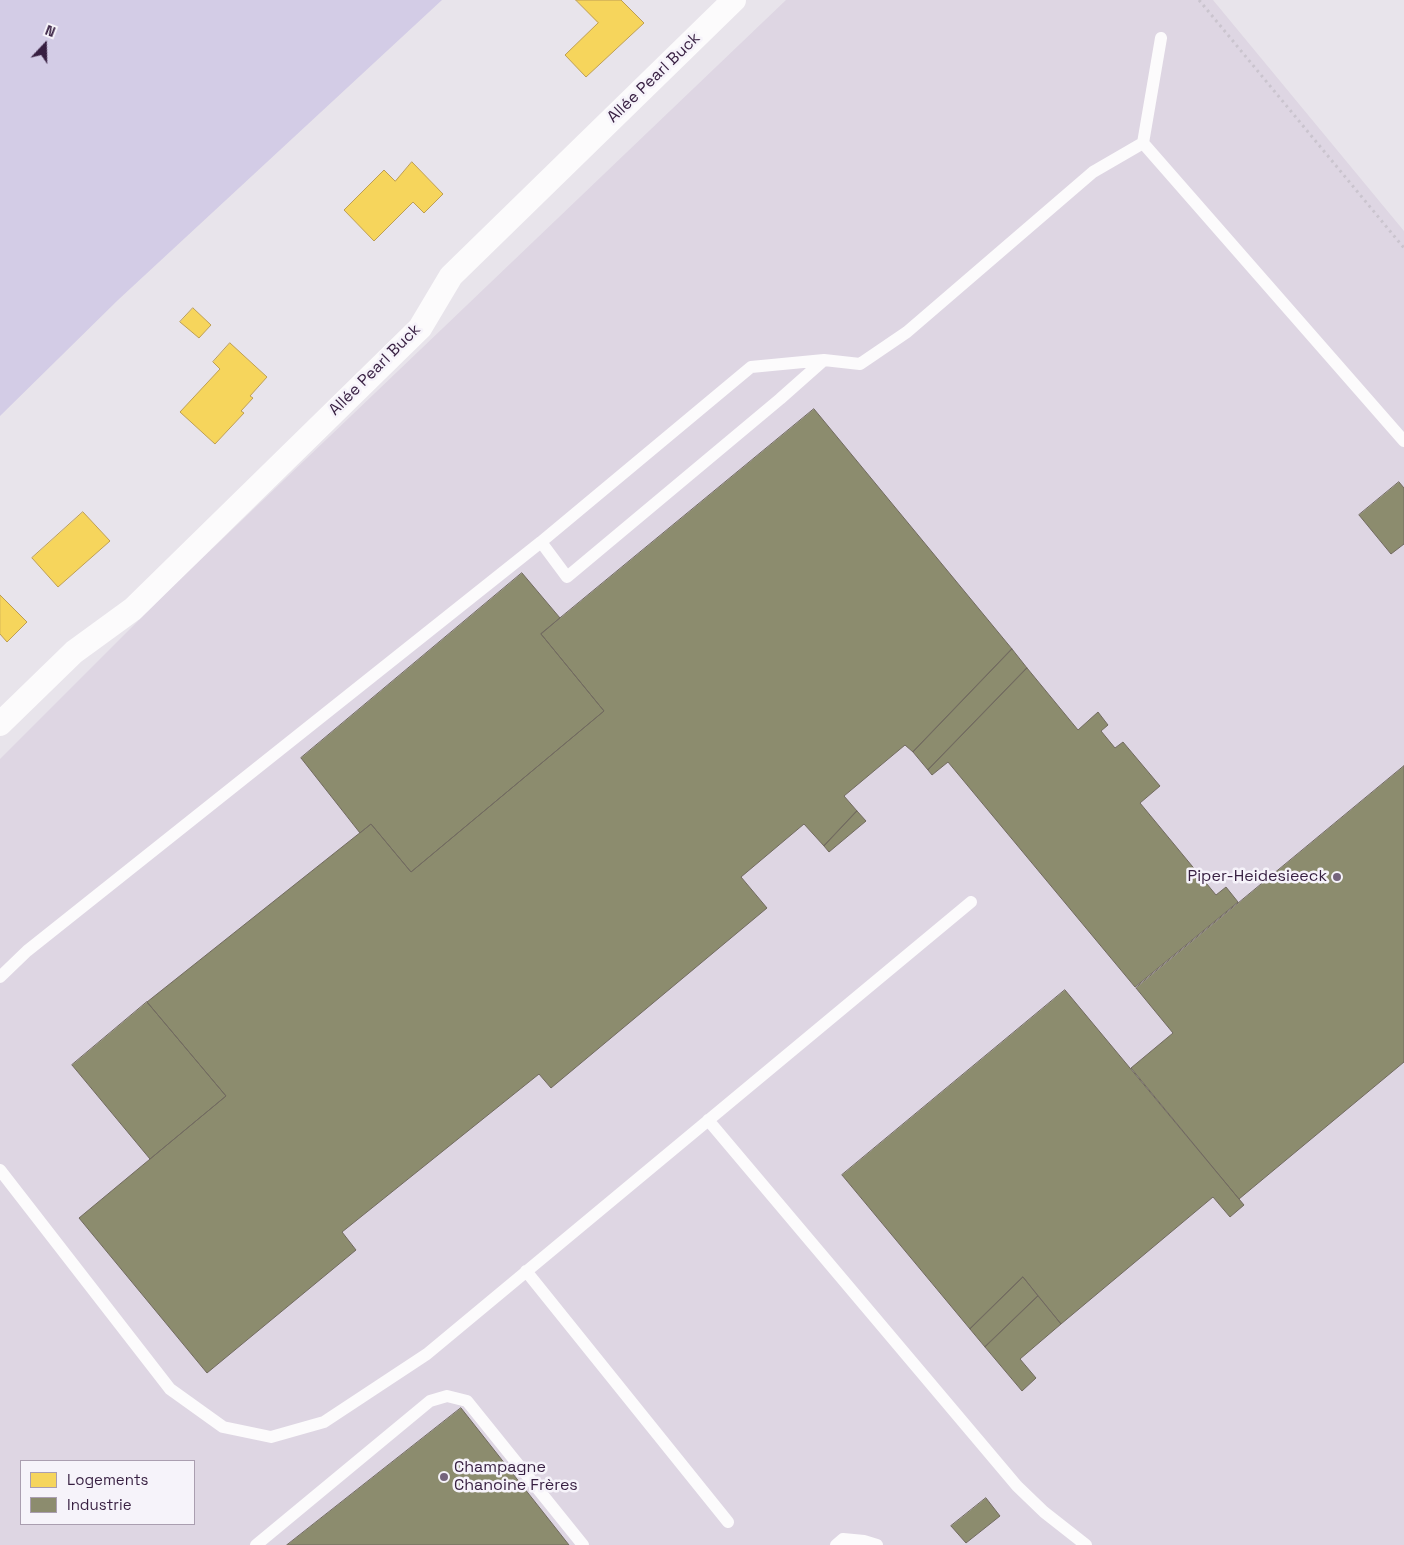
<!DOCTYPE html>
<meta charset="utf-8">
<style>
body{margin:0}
#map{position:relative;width:1404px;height:1545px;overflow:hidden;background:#e8e4eb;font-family:"Space Grotesk",sans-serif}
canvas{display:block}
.legend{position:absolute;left:20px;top:1460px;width:175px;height:65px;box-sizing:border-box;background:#f6f3fa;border:1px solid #aa9eb0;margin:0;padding:6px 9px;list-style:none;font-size:15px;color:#371f41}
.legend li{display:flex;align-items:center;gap:10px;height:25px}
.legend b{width:25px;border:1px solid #aa9eb0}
.north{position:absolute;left:20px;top:20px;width:50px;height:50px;-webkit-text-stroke:4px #f6f3fa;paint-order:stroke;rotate:21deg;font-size:14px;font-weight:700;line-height:20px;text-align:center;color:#371f41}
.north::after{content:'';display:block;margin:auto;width:18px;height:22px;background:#371f41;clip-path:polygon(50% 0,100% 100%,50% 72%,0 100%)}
</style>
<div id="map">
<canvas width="1404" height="1545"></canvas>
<ul class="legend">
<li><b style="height:14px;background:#f6d55c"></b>Logements</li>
<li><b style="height:14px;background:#8c8c6e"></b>Industrie</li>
</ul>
<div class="north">N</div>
</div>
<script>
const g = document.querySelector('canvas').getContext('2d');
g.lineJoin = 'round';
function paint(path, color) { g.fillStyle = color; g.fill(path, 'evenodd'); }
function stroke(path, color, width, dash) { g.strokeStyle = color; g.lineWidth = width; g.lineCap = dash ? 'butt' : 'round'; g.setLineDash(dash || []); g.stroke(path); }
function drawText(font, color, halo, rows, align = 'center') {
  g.font = font + ' "Space Grotesk",sans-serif'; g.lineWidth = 5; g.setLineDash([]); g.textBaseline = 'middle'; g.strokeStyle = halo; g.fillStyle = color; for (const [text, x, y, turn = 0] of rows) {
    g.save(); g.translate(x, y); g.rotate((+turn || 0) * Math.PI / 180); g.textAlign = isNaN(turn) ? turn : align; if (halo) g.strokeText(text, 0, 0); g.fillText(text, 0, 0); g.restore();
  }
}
const built = new Path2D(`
 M 786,0 L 1213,0 L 1404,231 L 1404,1545 L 0,1545 L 0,759 L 170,589 ZM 21,1461 L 194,1461 L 194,1524 L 21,1524 Z`);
const green = new Path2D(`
 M 0,0 L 442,0 L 118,300 L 0,416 Z`);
const homes = new Path2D(`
 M 576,0 L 621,0 L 644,23 L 586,77 L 565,55 L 598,23 Z
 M 412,162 L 443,194 L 424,213 L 413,202 L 374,241 L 344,210 L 384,170 L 395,181 Z
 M 193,308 L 211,325 L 199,338 L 180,322 Z
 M 230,343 L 267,377 L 250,396 L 253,398 L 241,411 L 244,413 L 215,444 L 180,412 L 220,369 L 213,362 Z
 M 83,512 L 110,541 L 58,587 L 32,558 Z
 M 0,595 L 27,622 L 7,642 L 0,634 Z`);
const industry = new Path2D(`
 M 814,409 L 1012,649 L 913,752 L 905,745 L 844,796 L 857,811 L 824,846 L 804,824 L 741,877 L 767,908 L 551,1088 L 539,1074 L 342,1232 L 356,1250 L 207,1373 L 79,1218 L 226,1096 L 147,1002 L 371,824 L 411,872 L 604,711 L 541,634 Z
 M 1399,482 L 1404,488 L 1404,544 L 1391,554 L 1359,515 Z
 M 522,573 L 560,618 L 541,634 L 604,711 L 411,872 L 371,824 L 360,833 L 301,758 Z
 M 1012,649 L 1027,668 L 928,770 L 913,752 Z
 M 1027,668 L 1078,730 L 1098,712 L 1108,725 L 1101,731 L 1115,748 L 1123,742 L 1160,786 L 1140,803 L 1216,895 L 1226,887 L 1238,902 L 1135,987 L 948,762 L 932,775 L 928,770 Z
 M 1404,766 L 1404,1062 L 1239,1199 L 1131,1068 L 1173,1033 L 1136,988 Z
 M 857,811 L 866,821 L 829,852 L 824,846 Z
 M 1065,990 L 1244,1205 L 1230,1217 L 1213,1197 L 1061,1324 L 1023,1277 L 970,1329 L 842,1175 Z
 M 147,1002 L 226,1096 L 150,1159 L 72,1065 Z
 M 1023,1277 L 1038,1296 L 985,1347 L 970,1329 Z
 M 1038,1296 L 1061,1324 L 1020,1359 L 1036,1378 L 1022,1391 L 985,1347 Z
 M 461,1408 L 569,1545 L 287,1545 Z
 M 986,1498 L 1000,1516 L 966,1543 L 951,1526 Z`);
const path = new Path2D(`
 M 1199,0 L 1404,248`);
const service = new Path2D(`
 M 1143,143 L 1161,38
 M 824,360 L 780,399 L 567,577 L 541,542 L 751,367 L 824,360 L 860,364 L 907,332 L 1093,172 L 1143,143 L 1404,441
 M 0,977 L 27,951 L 541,542
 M 708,1120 L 1017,1486 L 1044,1512 L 1086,1545
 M 0,1170 L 170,1389 L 223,1427 L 271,1437 L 324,1422 L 427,1354 L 971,902
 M 526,1271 L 728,1522
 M 256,1545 L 430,1401 L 447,1396 L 467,1401 L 583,1545
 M 836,1545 L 843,1539 L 864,1541 L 877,1545`);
const minor = new Path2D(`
 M 0,724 L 74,652 L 133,609 L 420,328 L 451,276 L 734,0`);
const markers = [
 [1337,877,5,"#75647c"],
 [444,1477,5,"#75647c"]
];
const streetNames = [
 ["Allée Pearl Buck",654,78,-44],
 ["Allée Pearl Buck",375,370,-45]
];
const poiNames = [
 ["Piper-Heidesieeck",1327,877],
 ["Champagne",454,1468,"left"],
 ["Chanoine Frères",454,1486,"left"]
];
paint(built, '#ded6e3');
paint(green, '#d3cce6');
paint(homes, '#f6d55c');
stroke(homes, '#bd9e54', 1);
paint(industry, '#8c8c6e');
stroke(industry, '#726b60', 1);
stroke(path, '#cac4ce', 3, [2.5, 4]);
stroke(service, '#fcfbfc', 12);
stroke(minor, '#fcfbfc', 24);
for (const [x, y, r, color] of markers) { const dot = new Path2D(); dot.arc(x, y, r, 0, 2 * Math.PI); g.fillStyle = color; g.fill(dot); stroke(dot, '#f6f3fa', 2); }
drawText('16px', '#371f41', '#f6f3fa', streetNames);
drawText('16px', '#371f41', '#f6f3fa', poiNames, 'right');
</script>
